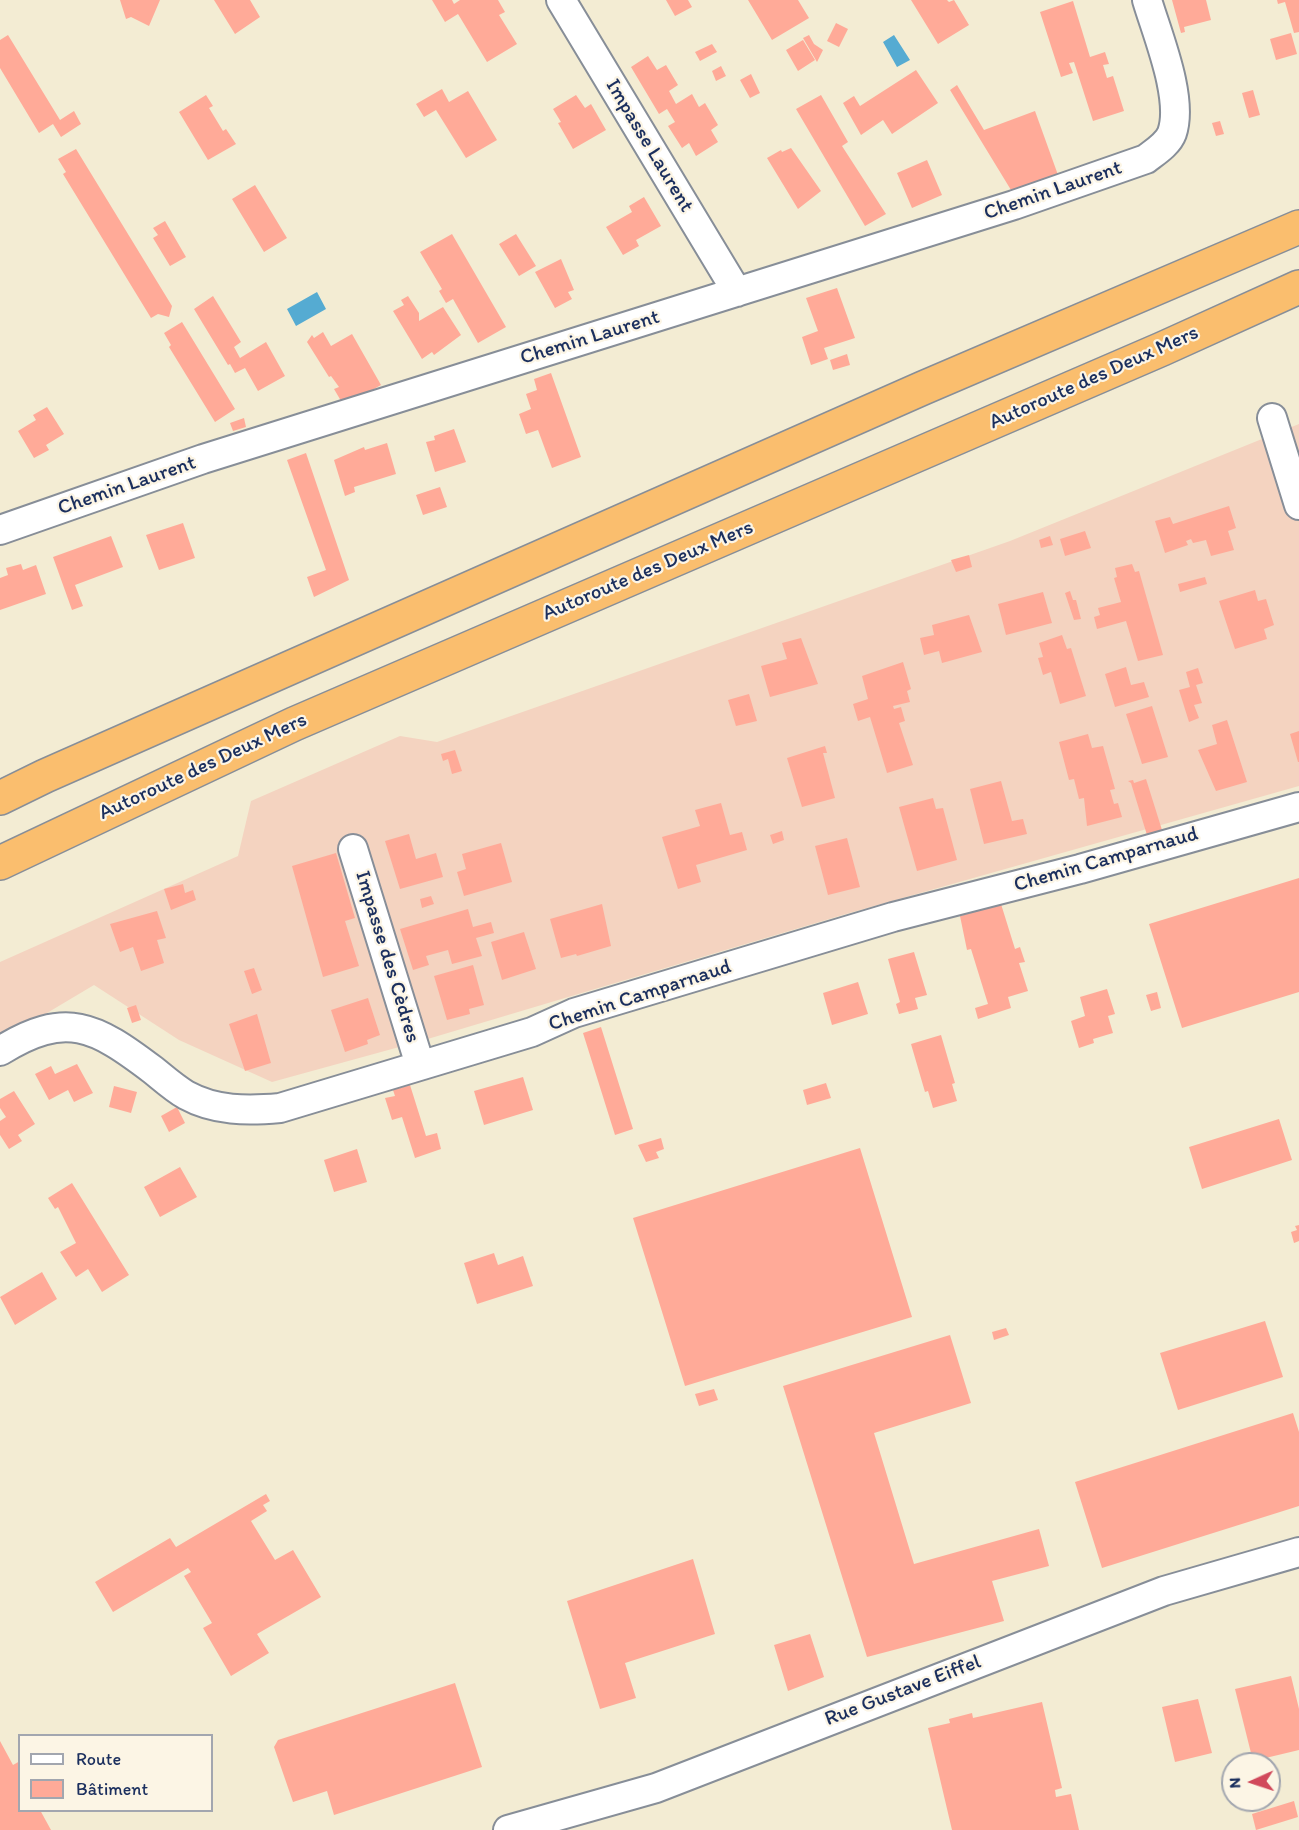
<!DOCTYPE html>
<meta charset="utf-8">
<style>
body{margin:0}
#map{position:relative;width:1299px;height:1830px;overflow:hidden;background:#f3ecd3;font-family:Itim,sans-serif}
canvas{display:block}
.legend{position:absolute;left:18px;top:1734px;width:195px;height:78px;box-sizing:border-box;background:#fcf5e5;border:2px solid #a2a6af;margin:0;padding:8px 10px;list-style:none;font-size:18px;color:#1b2f5e}
.legend li{display:flex;align-items:center;gap:12px;height:30px}
.legend b{width:30px;border:2px solid #a2a6af}
.north{position:absolute;left:1221px;top:1752px;width:60px;height:60px;box-sizing:border-box;background:#fcf5e5;border:2px solid #a2a6af;border-radius:50%;rotate:267deg;font-size:16px;font-weight:700;line-height:24px;text-align:center;color:#1b2f5e}
.north::after{content:'';display:block;margin:auto;width:21px;height:27px;background:#d1495b;clip-path:polygon(50% 0,100% 100%,50% 72%,0 100%)}
</style>
<div id="map">
<canvas width="1299" height="1830"></canvas>
<ul class="legend">
<li><b style="height:8px;background:#fff"></b>Route</li>
<li><b style="height:16px;background:#ffaa98"></b>Bâtiment</li>
</ul>
<div class="north">N</div>
</div>
<script>
const g = document.querySelector('canvas').getContext('2d');
g.lineJoin = 'round';
function paint(path, color) { g.fillStyle = color; g.fill(path, 'evenodd'); }
function stroke(path, color, width, dash) { g.strokeStyle = color; g.lineWidth = width; g.lineCap = dash ? 'butt' : 'round'; g.setLineDash(dash || []); g.stroke(path); }
function drawText(font, color, halo, rows, align = 'center') {
  g.font = font + ' Itim,sans-serif'; g.lineWidth = 4.5; g.setLineDash([]); g.textBaseline = 'middle'; g.strokeStyle = halo; g.fillStyle = color; for (const [text, x, y, turn = 0] of rows) {
    g.save(); g.translate(x, y); g.rotate((+turn || 0) * Math.PI / 180); g.textAlign = isNaN(turn) ? turn : align; if (halo) g.strokeText(text, 0, 0); g.fillText(text, 0, 0); g.restore();
  }
}
const built = new Path2D(`
 M 1299,424 L 1299,786 L 846,914 L 421,1041 L 272,1082 L 179,1040 L 94,985 L 0,1041 L 0,962 L 238,856 L 251,801 L 400,736 L 437,742 L 1010,541 Z`);
const water = new Path2D(`
 M 894,35 L 910,60 L 897,67 L 883,42 Z
 M 317,292 L 326,309 L 296,326 L 287,309 Z`);
const building = new Path2D(`
 M 120,0 L 160,0 L 149,26 L 131,17 L 126,19 Z
 M 214,0 L 250,0 L 260,17 L 235,34 Z
 M 432,0 L 452,0 L 454,4 L 460,0 L 498,0 L 505,12 L 499,15 L 517,44 L 487,62 L 458,14 L 445,22 Z
 M 666,0 L 688,0 L 692,7 L 675,16 Z
 M 748,0 L 798,0 L 809,18 L 772,40 Z
 M 911,0 L 947,0 L 949,2 L 954,0 L 969,25 L 938,44 Z
 M 1172,0 L 1206,0 L 1211,20 L 1184,27 L 1185,32 L 1181,33 Z
 M 1277,0 L 1299,0 L 1299,32 L 1294,33 L 1285,2 L 1278,4 Z
 M 1073,1 L 1090,57 L 1105,52 L 1109,64 L 1103,65 L 1107,78 L 1113,76 L 1124,111 L 1093,121 L 1074,62 L 1069,63 L 1073,73 L 1061,77 L 1040,12 Z
 M 836,23 L 848,29 L 839,47 L 827,41 Z
 M 1291,33 L 1297,54 L 1276,60 L 1270,39 Z
 M 8,35 L 60,120 L 74,111 L 81,124 L 61,137 L 53,124 L 39,133 L 0,68 L 0,40 Z
 M 809,35 L 814,44 L 823,50 L 817,62 L 803,38 Z
 M 803,40 L 815,60 L 798,71 L 786,50 Z
 M 712,44 L 717,52 L 700,61 L 695,52 Z
 M 648,56 L 657,70 L 666,65 L 678,85 L 669,91 L 676,104 L 692,94 L 699,107 L 705,103 L 718,125 L 711,130 L 718,142 L 696,156 L 689,143 L 682,148 L 668,126 L 675,122 L 667,109 L 659,114 L 631,67 Z
 M 721,66 L 726,76 L 716,81 L 712,71 Z
 M 916,70 L 938,103 L 892,134 L 883,120 L 861,135 L 843,103 L 854,96 L 860,106 Z
 M 751,74 L 760,93 L 750,98 L 740,80 Z
 M 957,85 L 984,130 L 1035,111 L 1058,175 L 1011,190 L 950,90 Z
 M 442,89 L 449,102 L 468,91 L 497,140 L 466,158 L 436,110 L 424,117 L 416,104 Z
 M 1253,90 L 1260,115 L 1249,118 L 1242,93 Z
 M 206,95 L 213,106 L 209,108 L 223,131 L 226,129 L 236,144 L 208,160 L 179,112 Z
 M 576,95 L 585,108 L 591,104 L 606,130 L 573,149 L 558,123 L 561,122 L 553,109 Z
 M 821,95 L 848,142 L 842,146 L 886,214 L 865,226 L 796,109 Z
 M 1220,121 L 1224,134 L 1216,136 L 1212,123 Z
 M 791,148 L 821,191 L 798,209 L 767,158 L 781,150 L 782,152 Z
 M 76,149 L 172,306 L 169,317 L 158,314 L 151,318 L 63,174 L 66,172 L 58,159 Z
 M 927,160 L 942,195 L 912,208 L 897,173 Z
 M 255,185 L 287,238 L 264,252 L 232,199 Z
 M 644,197 L 661,226 L 636,240 L 639,246 L 623,255 L 606,227 L 632,212 L 629,206 Z
 M 165,221 L 186,257 L 170,266 L 153,238 L 158,235 L 153,228 Z
 M 452,234 L 506,327 L 478,343 L 453,299 L 446,303 L 439,291 L 442,289 L 420,252 Z
 M 516,234 L 536,266 L 519,276 L 499,244 Z
 M 561,259 L 574,290 L 568,292 L 572,299 L 555,308 L 535,272 Z
 M 837,288 L 855,338 L 824,348 L 828,359 L 811,365 L 802,337 L 818,331 L 806,298 Z
 M 213,296 L 241,342 L 234,347 L 240,358 L 266,342 L 285,376 L 258,391 L 245,368 L 235,373 L 230,364 L 228,365 L 194,309 Z
 M 408,296 L 419,313 L 419,321 L 443,307 L 461,335 L 434,355 L 432,352 L 422,359 L 393,311 L 404,305 L 401,300 Z
 M 182,322 L 235,409 L 215,422 L 169,347 L 171,345 L 164,333 Z
 M 323,332 L 331,346 L 352,334 L 381,385 L 344,406 L 334,389 L 339,387 L 331,376 L 329,377 L 307,342 L 312,335 L 314,338 Z
 M 847,354 L 850,365 L 833,370 L 830,360 Z
 M 551,373 L 581,457 L 552,468 L 538,430 L 526,434 L 519,414 L 531,409 L 526,394 L 537,390 L 534,379 Z
 M 47,407 L 64,434 L 46,445 L 49,450 L 34,458 L 18,431 L 36,420 L 33,415 Z
 M 244,418 L 246,427 L 233,431 L 230,423 Z
 M 454,429 L 466,462 L 435,472 L 426,442 L 435,440 L 434,436 Z
 M 387,443 L 396,474 L 354,487 L 355,492 L 345,496 L 334,460 L 364,447 L 365,450 Z
 M 306,453 L 349,580 L 314,597 L 307,577 L 326,570 L 287,460 Z
 M 440,487 L 447,507 L 423,515 L 416,495 Z
 M 1229,506 L 1236,528 L 1228,531 L 1234,550 L 1211,556 L 1206,540 L 1193,543 L 1191,539 L 1186,541 L 1188,545 L 1165,553 L 1155,521 L 1170,517 L 1173,524 Z
 M 183,523 L 195,558 L 159,570 L 146,535 Z
 M 1085,531 L 1091,548 L 1065,556 L 1060,539 Z
 M 111,536 L 123,567 L 75,585 L 83,606 L 72,610 L 53,557 Z
 M 1050,536 L 1053,545 L 1041,548 L 1039,540 Z
 M 969,555 L 972,567 L 956,572 L 951,560 Z
 M 21,564 L 23,570 L 36,565 L 46,594 L 0,610 L 0,578 L 8,575 L 6,568 Z
 M 1132,564 L 1135,572 L 1139,571 L 1163,655 L 1138,661 L 1126,621 L 1097,629 L 1094,617 L 1100,615 L 1098,608 L 1121,602 L 1114,578 L 1117,577 L 1115,568 Z
 M 1205,577 L 1207,584 L 1180,592 L 1178,584 Z
 M 1255,590 L 1258,601 L 1266,599 L 1274,625 L 1264,629 L 1267,639 L 1235,649 L 1219,601 Z
 M 1070,591 L 1073,600 L 1076,600 L 1081,619 L 1074,620 L 1065,593 Z
 M 1043,592 L 1052,623 L 1006,635 L 998,604 Z
 M 969,615 L 982,652 L 942,663 L 939,651 L 924,655 L 920,638 L 934,635 L 932,625 Z
 M 1062,635 L 1067,649 L 1071,648 L 1086,696 L 1060,704 L 1051,672 L 1043,675 L 1038,658 L 1043,657 L 1039,643 Z
 M 801,638 L 818,684 L 770,697 L 761,666 L 787,659 L 782,643 Z
 M 903,662 L 911,689 L 907,691 L 910,702 L 893,706 L 894,709 L 901,707 L 905,721 L 899,723 L 913,765 L 887,773 L 870,717 L 858,721 L 853,704 L 868,699 L 862,676 Z
 M 1126,667 L 1131,685 L 1144,682 L 1149,697 L 1115,707 L 1105,674 Z
 M 1198,668 L 1203,683 L 1196,685 L 1202,703 L 1194,705 L 1199,718 L 1189,722 L 1179,690 L 1190,687 L 1186,672 Z
 M 749,694 L 757,721 L 736,726 L 728,700 Z
 M 1152,706 L 1168,757 L 1142,764 L 1126,714 Z
 M 1227,720 L 1247,782 L 1216,791 L 1198,750 L 1217,744 L 1212,725 Z
 M 1299,731 L 1299,762 L 1298,762 L 1290,734 Z
 M 1088,734 L 1092,748 L 1103,746 L 1115,789 L 1110,790 L 1114,804 L 1118,803 L 1122,817 L 1087,826 L 1084,798 L 1079,799 L 1074,779 L 1069,780 L 1059,742 Z
 M 825,746 L 827,753 L 823,753 L 835,798 L 802,807 L 787,758 Z
 M 455,750 L 462,771 L 452,774 L 448,759 L 443,761 L 441,754 Z
 M 1146,779 L 1162,830 L 1147,835 L 1131,783 L 1128,781 L 1133,780 L 1134,783 Z
 M 1001,781 L 1012,821 L 1023,819 L 1027,834 L 984,844 L 970,789 Z
 M 933,798 L 936,809 L 943,808 L 957,860 L 917,871 L 899,807 Z
 M 721,803 L 730,835 L 742,832 L 747,850 L 696,865 L 701,882 L 678,889 L 662,837 L 700,826 L 695,810 Z
 M 782,831 L 784,840 L 773,844 L 770,835 Z
 M 409,834 L 416,859 L 436,853 L 443,877 L 400,889 L 385,841 Z
 M 847,838 L 860,887 L 828,895 L 815,846 Z
 M 501,843 L 512,882 L 464,896 L 457,872 L 466,869 L 462,854 Z
 M 336,853 L 355,918 L 345,921 L 359,966 L 323,977 L 292,866 Z
 M 1299,878 L 1299,992 L 1182,1028 L 1149,924 Z
 M 183,884 L 185,893 L 193,890 L 196,900 L 171,910 L 164,889 Z
 M 431,896 L 434,904 L 422,908 L 420,899 Z
 M 602,904 L 611,946 L 577,956 L 576,954 L 561,958 L 550,919 Z
 M 1001,904 L 1015,949 L 1020,947 L 1025,962 L 1019,963 L 1028,991 L 1008,997 L 1011,1008 L 978,1019 L 975,1008 L 988,1004 L 971,949 L 967,950 L 960,916 Z
 M 468,909 L 473,927 L 491,922 L 494,933 L 476,938 L 482,956 L 452,964 L 448,950 L 426,956 L 429,965 L 413,970 L 400,929 Z
 M 157,911 L 166,938 L 157,940 L 164,963 L 141,971 L 133,947 L 120,952 L 110,924 Z
 M 524,932 L 536,969 L 502,980 L 491,942 Z
 M 914,952 L 927,995 L 915,998 L 918,1009 L 899,1014 L 896,1004 L 900,1002 L 888,959 Z
 M 473,965 L 484,1005 L 469,1009 L 470,1014 L 447,1020 L 434,976 Z
 M 254,968 L 262,990 L 252,994 L 244,971 Z
 M 858,982 L 868,1014 L 832,1025 L 823,993 Z
 M 1107,989 L 1115,1014 L 1108,1016 L 1113,1033 L 1093,1039 L 1094,1043 L 1079,1048 L 1071,1021 L 1085,1016 L 1080,997 Z
 M 1157,992 L 1161,1008 L 1151,1011 L 1146,995 Z
 M 368,998 L 380,1035 L 367,1040 L 368,1044 L 345,1052 L 331,1010 Z
 M 136,1005 L 141,1020 L 132,1023 L 127,1008 Z
 M 257,1014 L 271,1063 L 245,1071 L 229,1024 Z
 M 601,1027 L 633,1129 L 615,1135 L 583,1033 Z
 M 941,1035 L 955,1083 L 952,1084 L 957,1101 L 933,1108 L 928,1091 L 925,1092 L 911,1044 Z
 M 77,1064 L 93,1093 L 74,1102 L 68,1090 L 49,1100 L 35,1074 L 51,1066 L 55,1074 Z
 M 523,1077 L 533,1110 L 484,1125 L 474,1091 Z
 M 826,1083 L 831,1098 L 807,1105 L 803,1090 Z
 M 410,1085 L 426,1136 L 437,1133 L 441,1149 L 415,1158 L 402,1117 L 392,1120 L 385,1098 L 395,1096 L 393,1090 Z
 M 114,1086 L 137,1092 L 131,1113 L 109,1107 Z
 M 14,1091 L 35,1124 L 18,1135 L 22,1141 L 9,1149 L 0,1135 L 0,1121 L 6,1117 L 0,1108 L 0,1099 Z
 M 177,1107 L 185,1123 L 169,1132 L 161,1116 Z
 M 1279,1119 L 1292,1160 L 1202,1189 L 1189,1147 Z
 M 661,1138 L 664,1149 L 656,1152 L 659,1158 L 646,1162 L 638,1145 Z
 M 860,1148 L 912,1317 L 685,1386 L 633,1218 Z
 M 357,1149 L 367,1182 L 334,1192 L 324,1160 Z
 M 180,1167 L 197,1197 L 160,1217 L 144,1187 Z
 M 72,1183 L 129,1275 L 102,1292 L 88,1269 L 76,1277 L 60,1252 L 76,1243 L 58,1207 L 55,1209 L 48,1198 Z
 M 1299,1225 L 1299,1241 L 1294,1243 L 1291,1232 L 1297,1230 L 1295,1226 Z
 M 494,1253 L 498,1265 L 523,1256 L 533,1286 L 477,1304 L 464,1263 Z
 M 42,1272 L 57,1299 L 15,1325 L 0,1297 Z
 M 1265,1321 L 1283,1377 L 1178,1410 L 1160,1353 Z
 M 1006,1328 L 1009,1335 L 994,1340 L 992,1332 Z
 M 950,1335 L 971,1403 L 874,1433 L 914,1564 L 1039,1529 L 1049,1566 L 992,1581 L 1004,1621 L 867,1657 L 783,1386 Z
 M 714,1389 L 718,1400 L 699,1406 L 695,1394 Z
 M 1293,1413 L 1299,1432 L 1299,1506 L 1102,1568 L 1075,1482 Z
 M 266,1494 L 270,1501 L 263,1505 L 267,1511 L 251,1521 L 275,1560 L 293,1550 L 321,1597 L 257,1634 L 269,1653 L 231,1676 L 203,1628 L 212,1623 L 184,1576 L 191,1572 L 188,1568 L 113,1612 L 95,1582 L 170,1538 L 176,1547 Z
 M 693,1559 L 715,1634 L 625,1663 L 636,1698 L 600,1709 L 567,1601 Z
 M 810,1634 L 824,1677 L 788,1691 L 774,1645 Z
 M 1291,1676 L 1299,1709 L 1299,1750 L 1253,1761 L 1235,1689 Z
 M 455,1683 L 482,1767 L 334,1815 L 327,1791 L 293,1802 L 274,1747 L 278,1740 Z
 M 1198,1699 L 1212,1753 L 1175,1762 L 1162,1707 Z
 M 1042,1702 L 1062,1788 L 1055,1790 L 1056,1797 L 1071,1794 L 1079,1830 L 952,1830 L 928,1728 L 950,1723 L 949,1719 L 972,1713 L 973,1718 Z
 M 0,1741 L 13,1765 L 20,1761 L 20,1810 L 40,1810 L 51,1830 L 0,1830 Z
 M 1294,1801 L 1298,1817 L 1256,1830 L 1252,1814 Z`);
const street = new Path2D(`
 M 561,0 L 737,292
 M 1272,418 L 1299,505
 M 0,530 L 203,459 L 1014,205 L 1146,159 C 1155,152 1168,144 1172,133 C 1184,98 1157,34 1147,0
 M 353,849 L 420,1065
 M 0,1051 C 66,1010 95,1026 153,1070 C 163,1078 174,1088 186,1095 C 215,1111 247,1111 280,1108 L 532,1032 L 574,1013 L 893,917 L 1080,869 L 1299,807
 M 508,1830 L 656,1788 L 1164,1591 L 1299,1552`);
const highway = new Path2D(`
 M 0,798 L 45,776 L 923,388 L 1299,227
 M 0,863 L 294,724 L 1162,349 L 1299,287`);
const streetNames = [
 ["Impasse Laurent",649,146,59],
 ["Chemin Laurent",1053,191,-19],
 ["Chemin Laurent",590,338,-17],
 ["Autoroute des Deux Mers",1094,378,-24],
 ["Chemin Laurent",127,486,-19],
 ["Autoroute des Deux Mers",648,571,-23],
 ["Autoroute des Deux Mers",203,767,-25],
 ["Chemin Camparnaud",1106,860,-16],
 ["Impasse des Cèdres",387,957,73],
 ["Chemin Camparnaud",640,996,-18],
 ["Rue Gustave Eiffel",903,1691,-21]
];
paint(built, '#f4d3c0');
paint(water, '#55abd2');
paint(building, '#ffaa98');
stroke(street, '#878e98', 32);
stroke(highway, '#878e98', 36);
stroke(street, '#fff', 28);
stroke(highway, '#fabe6e', 33);
drawText('21px', '#1b2f5e', '#fcf5e5', streetNames);
</script>
